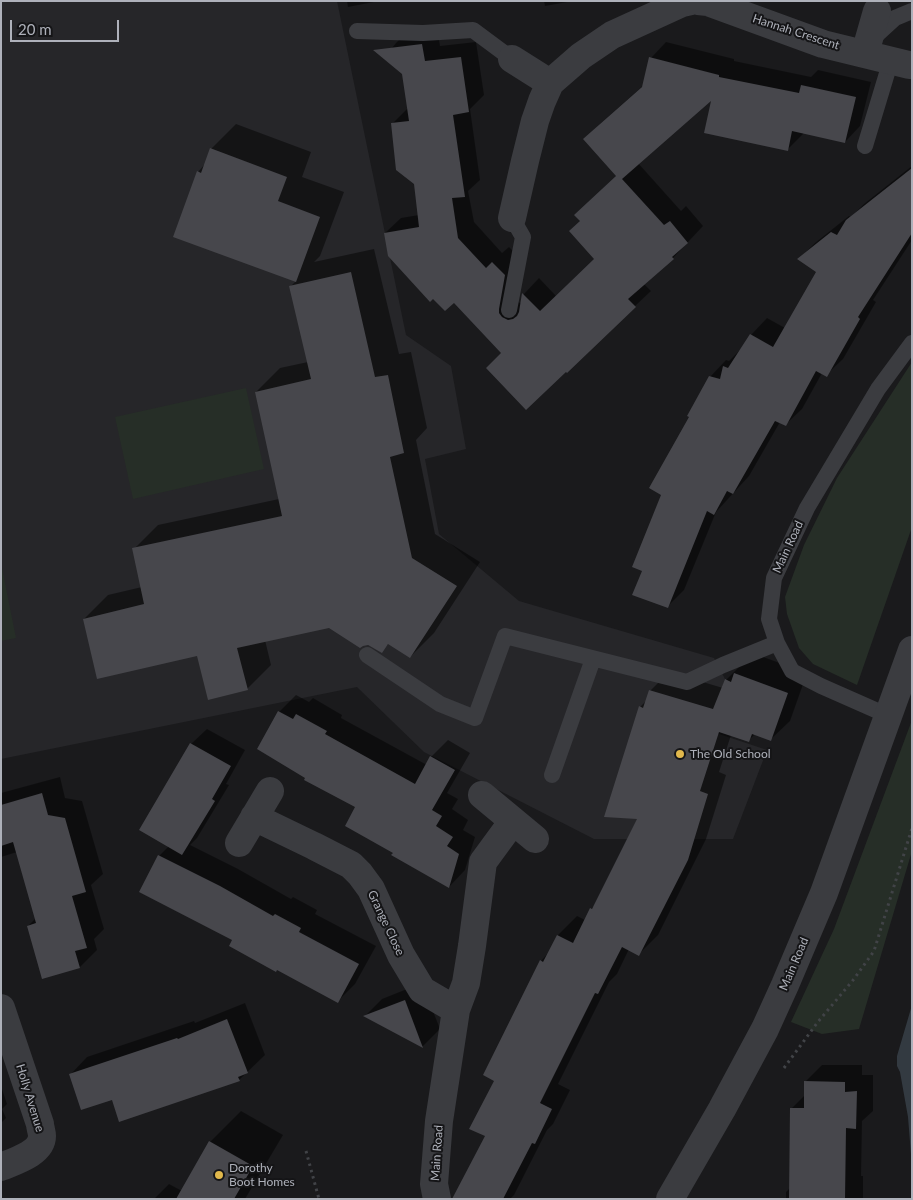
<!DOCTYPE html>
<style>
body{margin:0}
#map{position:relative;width:913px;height:1200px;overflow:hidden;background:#1a1a1c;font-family:Lato,sans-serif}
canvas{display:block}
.frame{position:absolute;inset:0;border:2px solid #aeb1ba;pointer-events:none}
.scale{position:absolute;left:10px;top:20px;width:109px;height:22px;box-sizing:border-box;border:2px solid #aeb1ba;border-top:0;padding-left:6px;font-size:15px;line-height:18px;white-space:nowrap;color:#aeb1ba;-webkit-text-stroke:4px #151517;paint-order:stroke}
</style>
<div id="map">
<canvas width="913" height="1200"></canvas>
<div class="frame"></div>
<div class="scale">20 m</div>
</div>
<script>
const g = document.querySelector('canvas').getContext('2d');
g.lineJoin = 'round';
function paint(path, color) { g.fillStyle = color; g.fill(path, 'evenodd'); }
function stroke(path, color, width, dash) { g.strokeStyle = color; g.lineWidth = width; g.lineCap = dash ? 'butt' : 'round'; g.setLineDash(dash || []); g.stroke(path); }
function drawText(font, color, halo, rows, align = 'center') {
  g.font = font + ' Lato,sans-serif'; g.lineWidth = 4; g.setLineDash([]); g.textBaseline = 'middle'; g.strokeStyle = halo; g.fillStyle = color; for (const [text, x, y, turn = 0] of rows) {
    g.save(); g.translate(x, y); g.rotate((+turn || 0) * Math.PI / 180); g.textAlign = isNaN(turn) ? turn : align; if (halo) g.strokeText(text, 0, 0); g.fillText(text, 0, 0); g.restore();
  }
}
const built = new Path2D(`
 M 1,1 L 337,1 L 406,335 L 451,366 L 466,449 L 425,459 L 439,534 L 519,601 L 714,658 L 725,679 L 718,698 L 713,732 L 767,750 L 733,839 L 594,839 L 424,752 L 357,687 L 1,759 Z`);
const green = new Path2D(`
 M 912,362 L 912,527 L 857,685 L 813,664 L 799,648 L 787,614 L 785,597 L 804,545 L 837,478 Z
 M 246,388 L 264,469 L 133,499 L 115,417 Z
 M 1,563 L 16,638 L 1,641 Z
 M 912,720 L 912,851 L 859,1029 L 822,1034 L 791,1022 L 834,929 Z`);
const water = new Path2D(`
 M 912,1005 L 912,1167 L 908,1117 L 900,1072 L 897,1066 L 897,1056 Z`);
const shadow = new Path2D(`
 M 347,1 L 379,1 L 348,7 Z
 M 544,1 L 573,1 L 545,6 Z
 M 412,27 L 437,28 L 440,46 L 476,42 L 484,95 L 470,109 L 480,180 L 468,191 L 474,222 L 502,253 L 509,247 L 521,259 L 518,302 L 522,304 L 524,294 L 539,278 L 556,296 L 596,259 L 581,221 L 617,175 L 585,139 L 601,123 L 644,85 L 651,58 L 666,42 L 734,59 L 734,61 L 811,77 L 818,70 L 871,82 L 860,126 L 845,142 L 804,132 L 803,134 L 787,150 L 713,98 L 638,163 L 681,211 L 686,206 L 703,226 L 673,258 L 644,284 L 651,291 L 635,306 L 503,353 L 454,301 L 385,233 L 401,218 L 419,215 L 415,183 L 392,124 L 408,108 L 403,74 L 384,58 L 396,43 Z
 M 236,124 L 311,152 L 302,177 L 344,192 L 320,256 L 314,262 L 374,249 L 399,354 L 411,352 L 427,428 L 416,440 L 435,534 L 480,562 L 434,633 L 410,657 L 389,643 L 381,651 L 329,627 L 265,640 L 271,665 L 247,689 L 198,655 L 84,619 L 108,595 L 142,587 L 134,549 L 158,525 L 279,499 L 256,392 L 280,368 L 308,362 L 291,286 L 296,281 L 198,172 L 205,164 L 211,149 Z
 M 912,166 L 912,240 L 873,300 L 876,302 L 843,359 L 826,375 L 822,373 L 802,409 L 785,425 L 780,422 L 749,476 L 716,512 L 684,590 L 668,606 L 644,571 L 662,494 L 691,417 L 710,377 L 726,360 L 729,361 L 740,350 L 751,335 L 767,318 L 785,328 L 818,271 L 799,259 L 815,243 L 849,216 L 851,217 L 864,204 Z
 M 755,654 L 807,673 L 790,721 L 770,740 L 755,734 L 748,741 L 731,735 L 719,772 L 726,775 L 706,839 L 658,935 L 639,954 L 629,949 L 617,974 L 609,982 L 558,1084 L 570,1090 L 553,1124 L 547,1130 L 514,1195 L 510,1199 L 466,1199 L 486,1136 L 496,1080 L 541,961 L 549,952 L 558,935 L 577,916 L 585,920 L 591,909 L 595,905 L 639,818 L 640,707 L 647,700 L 650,691 L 669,672 L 723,688 L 726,680 L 745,661 Z
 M 296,695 L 309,702 L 313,698 L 342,715 L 341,718 L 427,765 L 431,757 L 448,740 L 470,753 L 447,793 L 458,799 L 452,809 L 468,820 L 463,830 L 475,837 L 465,870 L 449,887 L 395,852 L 357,807 L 258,749 L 279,712 Z
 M 207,729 L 245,750 L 226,784 L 229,785 L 197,838 L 190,845 L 238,869 L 291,899 L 293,897 L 317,910 L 315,914 L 376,946 L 355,984 L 338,1001 L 233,940 L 140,892 L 159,856 L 169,846 L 141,830 L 191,744 Z
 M 60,777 L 65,798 L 82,801 L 103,874 L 91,885 L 104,929 L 94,939 L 97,950 L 80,967 L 43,977 L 28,926 L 36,918 L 17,852 L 1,857 L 1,793 Z
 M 422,983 L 440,1029 L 423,1046 L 365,1016 L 382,999 Z
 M 245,1003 L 265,1055 L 239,1080 L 113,1098 L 70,1075 L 87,1057 L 194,1021 L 195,1023 Z
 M 822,1065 L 862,1065 L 862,1075 L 873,1075 L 873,1111 L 862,1121 L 861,1176 L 863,1176 L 863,1199 L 786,1199 L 786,1192 L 791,1187 L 791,1109 L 805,1095 L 805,1082 Z
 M 1,1086 L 7,1104 L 2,1109 L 6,1118 L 1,1123 Z
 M 241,1111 L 283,1135 L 245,1199 L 154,1199 L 169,1184 L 182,1191 L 210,1142 Z`);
const building = new Path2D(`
 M 422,44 L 425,61 L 461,57 L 469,112 L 453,115 L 465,197 L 452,198 L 458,238 L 486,268 L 492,262 L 505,275 L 499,309 L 499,313 L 502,317 L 508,320 L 513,319 L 517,316 L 519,312 L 522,293 L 540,311 L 594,259 L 569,231 L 580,221 L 574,215 L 616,176 L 583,139 L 642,87 L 649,57 L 719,75 L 719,77 L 799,93 L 801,85 L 856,97 L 845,143 L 792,131 L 788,151 L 704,133 L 711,101 L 622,179 L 664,225 L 670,221 L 688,243 L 672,257 L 674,259 L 628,299 L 636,307 L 567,373 L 566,372 L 526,410 L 486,368 L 501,353 L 454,303 L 445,311 L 433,299 L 430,302 L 388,256 L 384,233 L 419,227 L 414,184 L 396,170 L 391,123 L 409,121 L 402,74 L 373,50 Z
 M 210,148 L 287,177 L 278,201 L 320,217 L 296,282 L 173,237 L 197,171 L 201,173 Z
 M 912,168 L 912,233 L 858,317 L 860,319 L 827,377 L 816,371 L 786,426 L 775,421 L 733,494 L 727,491 L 714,515 L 707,511 L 668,608 L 632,595 L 642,571 L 632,567 L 661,495 L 649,488 L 689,417 L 687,416 L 709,376 L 720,379 L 723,366 L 728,368 L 750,334 L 773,347 L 816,272 L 797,259 L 831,232 L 837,235 L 846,220 Z
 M 351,272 L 375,377 L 388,375 L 404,453 L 390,457 L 412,558 L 457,586 L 410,658 L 388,644 L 382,653 L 368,645 L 363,646 L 360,648 L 329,628 L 237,648 L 248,690 L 208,700 L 197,656 L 97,679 L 83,619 L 144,604 L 132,548 L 282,516 L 255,392 L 311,379 L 289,286 Z
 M 734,673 L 788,693 L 771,741 L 752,734 L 749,742 L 719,732 L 700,791 L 708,794 L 688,860 L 639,956 L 622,947 L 598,994 L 595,993 L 540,1103 L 552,1109 L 535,1144 L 532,1143 L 503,1199 L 452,1199 L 485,1136 L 469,1129 L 494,1081 L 483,1075 L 540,960 L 543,962 L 557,935 L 573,943 L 590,908 L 592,909 L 637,819 L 604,817 L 639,706 L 643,708 L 649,690 L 713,709 L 725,679 L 731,682 Z
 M 278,711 L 293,719 L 296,714 L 327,731 L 325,734 L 415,784 L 430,756 L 455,770 L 432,810 L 442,816 L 436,826 L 453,837 L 447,846 L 459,854 L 449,888 L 391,855 L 393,853 L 345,826 L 355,807 L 304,780 L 305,778 L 257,749 Z
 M 190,743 L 231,766 L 212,799 L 215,801 L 182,855 L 139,830 Z
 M 42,793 L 48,815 L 65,818 L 86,892 L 72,896 L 87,948 L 75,951 L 80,968 L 42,979 L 27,926 L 36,923 L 13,842 L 1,846 L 1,805 Z
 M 158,855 L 220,886 L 273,916 L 275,914 L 301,928 L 299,932 L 359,964 L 338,1003 L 277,970 L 276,972 L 229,946 L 232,940 L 139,892 Z
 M 405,1000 L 423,1048 L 363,1016 Z
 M 227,1019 L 248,1073 L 238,1077 L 240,1081 L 119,1122 L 112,1100 L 81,1110 L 69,1074 L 177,1038 L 178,1039 Z
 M 804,1081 L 845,1082 L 845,1092 L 857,1091 L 856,1129 L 846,1128 L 845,1199 L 789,1199 L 790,1108 L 804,1108 Z
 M 209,1141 L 253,1166 L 234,1199 L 176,1199 Z`);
const path = new Path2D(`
 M 784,1068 L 817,1023 L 854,979 L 874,951 L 912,828
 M 306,1151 L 319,1199`);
const service = new Path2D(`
 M 357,31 L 423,33 L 473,30 L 512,59
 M 871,40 L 895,18 L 912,11
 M 865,146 L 891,60
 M 509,310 L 523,237 L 512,218
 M 367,655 L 440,704 L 475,718 L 505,636 L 687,682 L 723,665 L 777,643
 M 889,716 L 821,686 L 792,671 L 777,643 L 769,619 L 774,578 L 807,508 L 878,389 L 912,343
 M 552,775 L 593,659`);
const minor = new Path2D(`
 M 698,1 L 708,2 L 823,44 L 909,65
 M 865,53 L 877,11
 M 512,59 L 550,83
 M 512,218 L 525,161 L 535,121 L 542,101 L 550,83 L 581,56 L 612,35 L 682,3 L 691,1
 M 482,795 L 535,839
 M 254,817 L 314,846 L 351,865 L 360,874 L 371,889 L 401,955 L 422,990 L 456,1010
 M 239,843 L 270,791
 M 1,1008 L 40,1124 C 40,1127 42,1132 42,1136 C 42,1153 15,1161 1,1167
 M 437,1199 L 434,1184 L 439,1121 L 456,1010 L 466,983 L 472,946 L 483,862 L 513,821
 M 670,1199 L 722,1109 L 765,1029 L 785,985 L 824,893 L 912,650`);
const markers = [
 [680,754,5,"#e1b84c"],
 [219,1175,5,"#e1b84c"]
];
const streetNames = [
 ["Hannah Crescent",796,32,18],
 ["Main Road",788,547,-65],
 ["Grange Close",386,923,65],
 ["Main Road",794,964,-67],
 ["Holly Avenue",30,1098,73],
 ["Main Road",437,1153,-86]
];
const poiNames = [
 ["The Old School",690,754],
 ["Dorothy",229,1168],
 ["Boot Homes",229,1182]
];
paint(built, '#262629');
paint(green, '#262e27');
paint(water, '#333a41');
paint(shadow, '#0007');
paint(building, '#47474c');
stroke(path, '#414347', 3, [2.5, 4]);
stroke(service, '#3b3c40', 16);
stroke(minor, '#3b3c40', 28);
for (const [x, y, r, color] of markers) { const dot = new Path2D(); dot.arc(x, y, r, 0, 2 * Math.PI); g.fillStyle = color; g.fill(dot); stroke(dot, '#151517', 2); }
drawText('12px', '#aeb1ba', '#151517', streetNames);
drawText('12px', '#aeb1ba', '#151517', poiNames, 'left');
</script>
